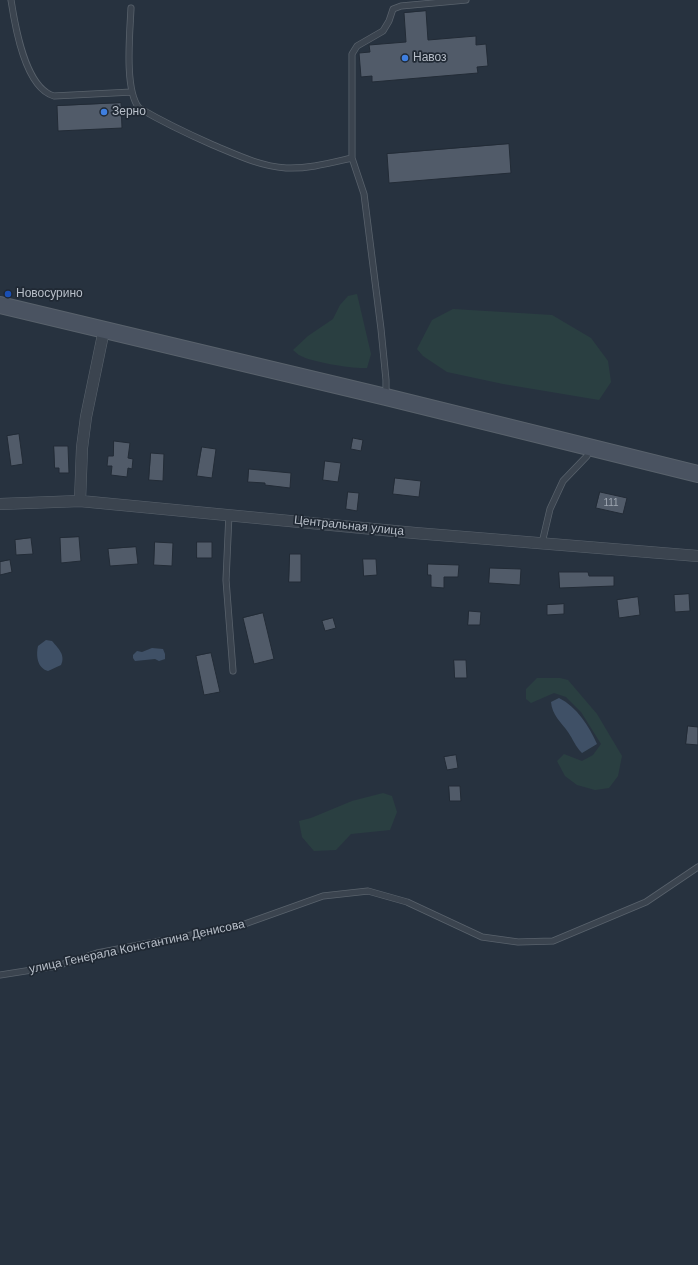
<!DOCTYPE html>
<meta charset="utf-8">
<style>
body{margin:0}
canvas{display:block;background:#27323f}
</style>
<canvas width="698" height="1265"></canvas>
<script>
const g = document.querySelector('canvas').getContext('2d');
g.lineJoin = 'round';
function paint(path, color) { g.fillStyle = color; g.fill(path, 'evenodd'); }
function stroke(path, color, width, dash) { g.strokeStyle = color; g.lineWidth = width; g.lineCap = dash ? 'butt' : 'round'; g.setLineDash(dash || []); g.stroke(path); }
function drawText(font, color, halo, rows, align = 'center') {
  g.font = font + ' Arial,sans-serif'; g.lineWidth = 3.5; g.setLineDash([]); g.textBaseline = 'middle'; g.strokeStyle = halo; g.fillStyle = color; for (const [text, x, y, turn = 0] of rows) {
    g.save(); g.translate(x, y); g.rotate((+turn || 0) * Math.PI / 180); g.textAlign = isNaN(turn) ? turn : align; if (halo) g.strokeText(text, 0, 0); g.fillText(text, 0, 0); g.restore();
  }
}
const green = new Path2D(`
 M 357,294 L 371,354 L 367,368 C 354,369 312,362 301,356 C 298,355 296,352 293,350 L 308,336 L 333,319 L 340,305 L 348,296 Z
 M 453,309 L 552,315 L 591,338 L 608,361 L 611,382 L 599,400 L 503,384 L 447,372 L 423,356 L 417,349 L 432,320 Z
 M 537,678 L 560,678 L 568,680 L 597,714 L 622,756 L 618,776 L 609,788 L 595,790 L 577,785 L 565,776 L 557,761 L 564,754 L 582,761 L 593,755 L 601,744 L 581,712 L 566,697 L 554,693 L 531,703 L 526,699 L 526,689 Z
 M 383,793 L 392,796 L 397,812 L 390,830 L 351,834 L 336,850 L 314,851 L 302,837 L 299,821 L 311,818 L 352,801 Z`);
const water = new Path2D(`
 M 46,640 L 52,641 C 58,648 66,655 61,665 L 48,671 C 37,668 36,655 38,646 Z
 M 152,648 L 163,649 L 165,654 L 165,659 L 159,661 L 155,659 L 135,661 L 133,658 L 133,655 L 137,651 L 142,652 Z
 M 559,698 C 577,707 589,726 597,744 L 582,753 C 575,746 573,739 568,732 C 561,722 552,715 551,702 Z`);
const building = new Path2D(`
 M 426,11 L 428,40 L 476,36 L 476,45 L 486,44 L 488,66 L 477,67 L 478,73 L 372,82 L 372,76 L 361,77 L 359,53 L 370,52 L 369,45 L 406,42 L 404,13 Z
 M 121,103 L 122,128 L 58,131 L 57,106 Z
 M 509,144 L 511,173 L 389,183 L 387,154 Z
 M 19,434 L 23,464 L 11,466 L 7,436 Z
 M 353,438 L 363,440 L 361,451 L 351,449 Z
 M 114,441 L 130,443 L 128,458 L 133,459 L 132,469 L 128,468 L 127,477 L 111,475 L 112,466 L 107,466 L 108,456 L 113,456 Z
 M 54,446 L 68,446 L 69,473 L 59,473 L 59,468 L 55,468 Z
 M 202,447 L 216,449 L 212,478 L 197,476 Z
 M 151,453 L 164,454 L 163,481 L 149,480 Z
 M 325,461 L 341,463 L 338,482 L 323,480 Z
 M 249,469 L 291,473 L 290,488 L 265,485 L 265,483 L 248,482 Z
 M 395,478 L 421,481 L 419,497 L 393,494 Z
 M 348,492 L 359,493 L 357,511 L 346,509 Z
 M 600,492 L 627,498 L 623,514 L 596,508 Z
 M 79,537 L 81,561 L 61,563 L 60,538 Z
 M 31,538 L 33,554 L 16,555 L 15,540 Z
 M 155,542 L 173,543 L 172,566 L 154,565 Z
 M 197,542 L 212,542 L 212,558 L 197,558 Z
 M 136,547 L 138,564 L 110,566 L 108,549 Z
 M 290,554 L 301,554 L 301,582 L 289,582 Z
 M 363,559 L 376,559 L 377,575 L 364,576 Z
 M 10,560 L 12,572 L 0,575 L 0,562 Z
 M 428,564 L 459,565 L 458,577 L 444,577 L 444,588 L 431,587 L 431,575 L 428,575 Z
 M 490,568 L 521,569 L 520,585 L 489,583 Z
 M 559,572 L 588,572 L 589,576 L 614,576 L 614,586 L 560,588 Z
 M 689,594 L 690,611 L 675,612 L 674,595 Z
 M 638,597 L 640,615 L 619,618 L 617,600 Z
 M 564,604 L 564,614 L 547,615 L 547,605 Z
 M 469,611 L 481,612 L 480,625 L 468,625 Z
 M 263,613 L 274,659 L 254,664 L 243,618 Z
 M 333,618 L 336,628 L 325,631 L 322,621 Z
 M 211,653 L 220,692 L 204,695 L 196,656 Z
 M 454,660 L 466,660 L 467,678 L 455,678 Z
 M 688,726 L 698,727 L 698,745 L 686,744 Z
 M 456,755 L 458,768 L 447,770 L 444,757 Z
 M 449,786 L 460,786 L 461,801 L 450,801 Z`);
const service = new Path2D(`
 M 11,0 C 15,26 25,88 54,96 L 132,92
 M 131,8 C 130,32 124,89 139,108 C 163,122 188,134 213,145 C 237,155 259,166 286,168 C 308,169 330,163 352,158
 M 386,396 L 386,380 L 381,329 L 364,194 L 352,158 L 352,54 L 357,46 L 383,31 L 389,21 L 393,9 L 401,6 L 466,0
 M 229,514 L 226,580 L 233,671
 M 542,543 L 550,509 L 563,481 L 587,456 L 589,449
 M 0,975 L 57,966 L 97,953 L 239,926 L 323,896 L 368,891 L 407,902 L 482,937 L 518,942 L 553,941 L 646,902 L 698,867`);
const minor = new Path2D(`
 M 80,501 L 82,448 L 86,417 L 104,330
 M 0,504 L 80,501 L 415,533 L 698,556`);
const secondary = new Path2D(`
 M 0,305 L 386,397 L 698,474`);
const markers = [
 [405,58,4,"#3f7fe0"],
 [104,112,4,"#3f7fe0"],
 [8,294,4,"#1a4fb4"]
];
const numberNames = [
 ["111",611,503]
];
const poiNames = [
 ["Навоз",413,58],
 ["Зерно",112,112],
 ["Новосурино",16,294]
];
const streetNames = [
 ["Центральная улица",349,526,6],
 ["улица Генерала Константина Денисова",137,947,-12]
];
paint(green, '#2a3f41');
paint(water, '#3f5066');
paint(building, '#515b69');
stroke(building, '#222b36', 1);
stroke(service, '#59626c', 7);
stroke(minor, '#59626c', 12);
stroke(secondary, '#59626c', 18);
stroke(service, '#3b444f', 5.5);
stroke(minor, '#3b444f', 11);
stroke(secondary, '#4a5361', 16);
for (const [x, y, r, color] of markers) { const dot = new Path2D(); dot.arc(x, y, r, 0, 2 * Math.PI); g.fillStyle = color; g.fill(dot); stroke(dot, '#202934', 1.5); }
drawText('10px', '#9ea6b1', null, numberNames);
drawText('12px', '#b8bfc9', '#202934', poiNames, 'left');
drawText('12px', '#b8bfc9', '#202934', streetNames);
</script>
